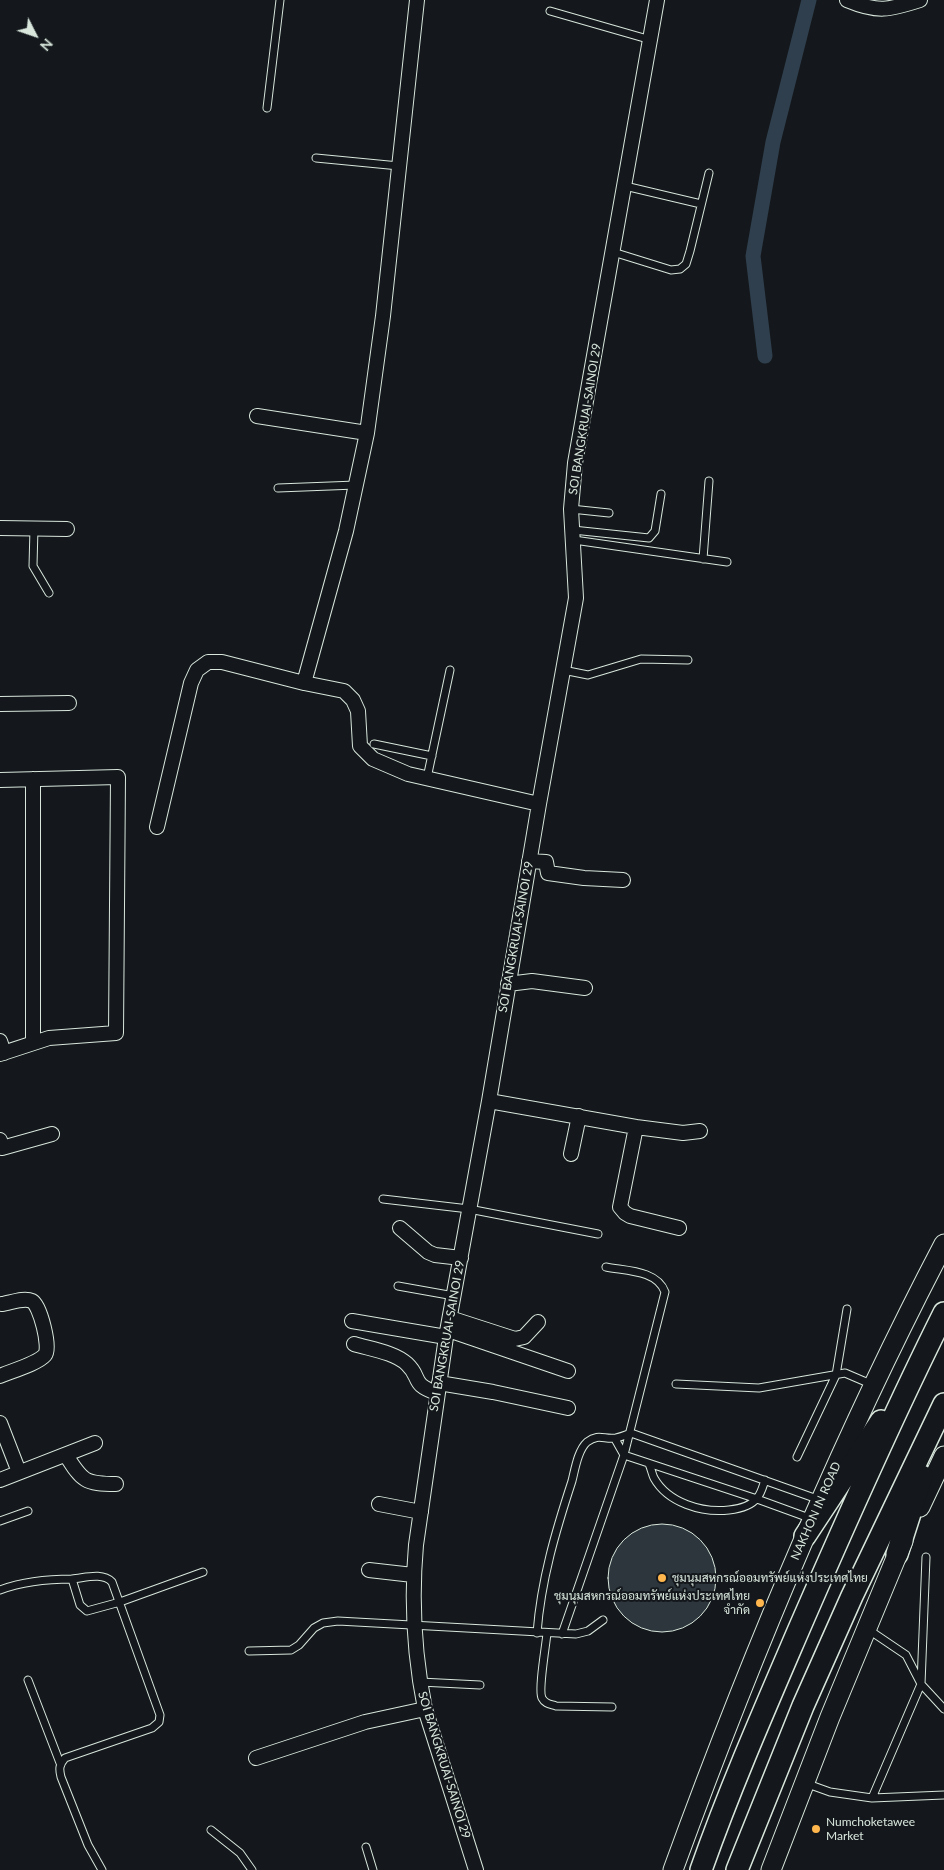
<!DOCTYPE html>
<meta charset="utf-8">
<style>
body{margin:0}
#map{position:relative;width:944px;height:1870px;overflow:hidden;background:#14181c;font-family:Lato,sans-serif}
canvas{display:block}
.north{position:absolute;left:10px;top:10px;width:50px;height:50px;-webkit-text-stroke:4px #14181c;paint-order:stroke;rotate:131deg;font-size:14px;font-weight:700;line-height:20px;text-align:center;color:#d8e6dc}
.north::after{content:'';display:block;margin:auto;width:18px;height:22px;background:#d8e6dc;clip-path:polygon(50% 0,100% 100%,50% 72%,0 100%)}
</style>
<div id="map">
<canvas width="944" height="1870"></canvas>
<div class="north">N</div>
</div>
<script>
const g = document.querySelector('canvas').getContext('2d');
g.lineJoin = 'round';
function stroke(path, color, width, dash) { g.strokeStyle = color; g.lineWidth = width; g.lineCap = dash ? 'butt' : 'round'; g.setLineDash(dash || []); g.stroke(path); }
function paint(path, color) { g.fillStyle = color; g.fill(path, 'evenodd'); }
function drawText(font, color, halo, rows, align = 'center') {
  g.font = font + ' Lato,Sarabun,sans-serif'; g.lineWidth = 4; g.setLineDash([]); g.textBaseline = 'middle'; g.strokeStyle = halo; g.fillStyle = color; for (const [text, x, y, turn = 0] of rows) {
    g.save(); g.translate(x, y); g.rotate((+turn || 0) * Math.PI / 180); g.textAlign = isNaN(turn) ? turn : align; if (halo) g.strokeText(text, 0, 0); g.fillText(text, 0, 0); g.restore();
  }
}
const canal = new Path2D(`
 M 765,356 L 753,256 L 773,142 L 809,0`);
const building = new Path2D(`
 M608 1578a54 54 0 1 1 108 0a54 54 0 1 1-108 0Z`);
const lane = new Path2D(`
 M 550,11 L 651,40
 M 267,108 L 280,0
 M 316,158 L 399,166
 M 625,186 L 701,204
 M 613,252 L 671,270 L 680,269 L 686,264 L 690,251 L 709,173
 M 278,488 L 356,485
 M 571,509 L 609,513
 M 34,528 L 33,566 L 49,593
 M 573,530 L 649,538 L 655,531 L 661,494
 M 574,540 L 727,562
 M 703,559 L 709,481
 M 563,670 L 588,675 L 641,659 L 688,660
 M 374,744 L 432,756
 M 427,778 L 450,670
 M 383,1199 L 469,1209 L 598,1234
 M 398,1286 L 454,1296
 M 676,1384 L 759,1388 L 845,1373 L 873,1385
 M 615,1439 L 624,1455 L 757,1499 L 812,1519
 M 797,1457 L 836,1375 L 847,1309
 M 649,1464 C 651,1468 652,1474 654,1478 C 668,1503 702,1513 729,1510 C 738,1509 751,1506 757,1498 C 761,1494 763,1486 765,1480
 M 0,1521 L 28,1511
 M 926,1557 L 921,1684 L 944,1709
 M 72,1579 C 85,1578 102,1572 112,1582 L 160,1715 L 159,1722 L 152,1728 L 65,1758 C 59,1765 59,1769 61,1777 L 88,1845 L 102,1870
 M 0,1590 C 24,1581 47,1579 72,1579 L 80,1605 L 87,1611 L 120,1602 L 203,1572
 M 537,1633 C 541,1580 556,1530 572,1481 C 575,1469 578,1450 587,1442 C 599,1433 604,1440 616,1438 C 621,1437 626,1435 631,1433 L 820,1500
 M 547,1633 C 546,1645 538,1690 542,1698 C 545,1704 550,1704 556,1706 L 612,1707
 M 562,1634 L 624,1455 L 665,1292 C 657,1270 626,1271 606,1267
 M 249,1651 L 291,1650 L 299,1645 L 314,1628 L 323,1623 L 338,1621 L 576,1634 L 588,1631 L 603,1620
 M 28,1680 L 60,1763
 M 420,1682 L 480,1685
 M 805,1783 L 830,1792 L 872,1798 L 921,1684 L 906,1655 L 869,1630
 M 872,1798 L 944,1795
 M 211,1830 L 240,1853 L 252,1870
 M 366,1847 L 373,1870`);
const street = new Path2D(`
 M 847,0 C 878,13 889,10 920,0
 M 257,416 L 367,433
 M 0,528 L 67,529
 M 304,683 L 346,531 L 367,433 L 383,316 L 417,0
 M 0,704 L 69,703
 M 33,779 L 33,1043
 M 0,780 L 118,777 L 116,1033 L 49,1038 L 0,1054
 M 157,827 L 191,683 L 197,670 L 208,662 L 222,662 L 304,683 L 344,691 L 353,700 L 358,711 L 360,746 L 373,759 L 408,774 L 539,804
 M 529,861 L 546,862 L 548,873 L 584,878 L 623,880
 M 508,984 L 532,981 L 585,988
 M 0,1041 L 4,1053
 M 489,1101 L 636,1127 L 620,1207 L 625,1213 L 630,1216 L 679,1228
 M 636,1127 L 683,1133 L 700,1131
 M 0,1140 L 2,1148 L 52,1134
 M 571,1154 L 579,1116
 M 400,1228 L 428,1252 L 435,1255 L 461,1258
 M 450,1318 L 515,1339 L 524,1337 L 538,1322
 M 352,1321 L 446,1337
 M 448,1330 L 568,1371
 M 354,1344 C 370,1349 394,1352 407,1364 C 422,1378 410,1384 437,1393
 M 0,1376 C 11,1371 37,1364 45,1355 C 51,1348 40,1305 32,1301 C 24,1297 10,1303 2,1304
 M 439,1383 L 493,1392 L 568,1408
 M 0,1423 L 19,1472
 M 66,1455 C 82,1481 85,1484 116,1484
 M 0,1480 L 95,1443
 M 379,1504 L 421,1512
 M 369,1570 L 413,1575
 M 256,1758 L 365,1722 L 425,1709
 M 476,1870 L 425,1709 C 414,1654 411,1601 416,1545 L 446,1337 L 489,1101 L 539,804 L 576,598 L 571,509 L 575,463 L 657,0`);
const secondary = new Path2D(`
 M 920,1507 L 944,1456
 M 673,1870 C 751,1656 838,1446 944,1244
 M 771,1870 L 830,1717 L 903,1541`);
const primary = new Path2D(`
 M 805,1536 L 881,1421
 M 897,1554 L 922,1476
 M 701,1870 C 730,1788 765,1708 799,1629 C 845,1523 892,1417 944,1313
 M 737,1870 L 803,1706 L 852,1596 L 944,1404`);
const markers = [
 [662,1578,5,"#ffb74d"],
 [760,1603,5,"#ffb74d"],
 [816,1829,5,"#ffb74d"]
];
const streetNames = [
 ["SOI BANGKRUAI-SAINOI 29",585,419,-81],
 ["SOI BANGKRUAI-SAINOI 29",516,937,-80],
 ["SOI BANGKRUAI-SAINOI 29",447,1336,-80],
 ["NAKHON IN ROAD",816,1511,-66],
 ["SOI BANGKRUAI-SAINOI 29",444,1765,73]
];
const poiNames = [
 ["ชุมนุมสหกรณ์ออมทรัพย์แห่งประเทศไทย",672,1578],
 ["ชุมนุมสหกรณ์ออมทรัพย์แห่งประเทศไทย",750,1596,"right"],
 ["จำกัด",750,1610,"right"],
 ["Numchoketawee",826,1822],
 ["Market",826,1836]
];
stroke(canal, '#2f3f4d', 15);
paint(building, '#2c363c');
stroke(building, '#d8e6dc', 1);
stroke(lane, '#d8e6dc', 9);
stroke(street, '#d8e6dc', 16);
stroke(secondary, '#d8e6dc', 21);
stroke(primary, '#d8e6dc', 24);
stroke(lane, '#14181c', 7);
stroke(street, '#14181c', 14);
stroke(secondary, '#14181c', 19);
stroke(primary, '#14181c', 21);
for (const [x, y, r, color] of markers) { const dot = new Path2D(); dot.arc(x, y, r, 0, 2 * Math.PI); g.fillStyle = color; g.fill(dot); stroke(dot, '#14181c', 2); }
drawText('12px', '#d8e6dc', '#14181c', streetNames);
drawText('12px', '#d8e6dc', '#14181c', poiNames, 'left');
</script>
